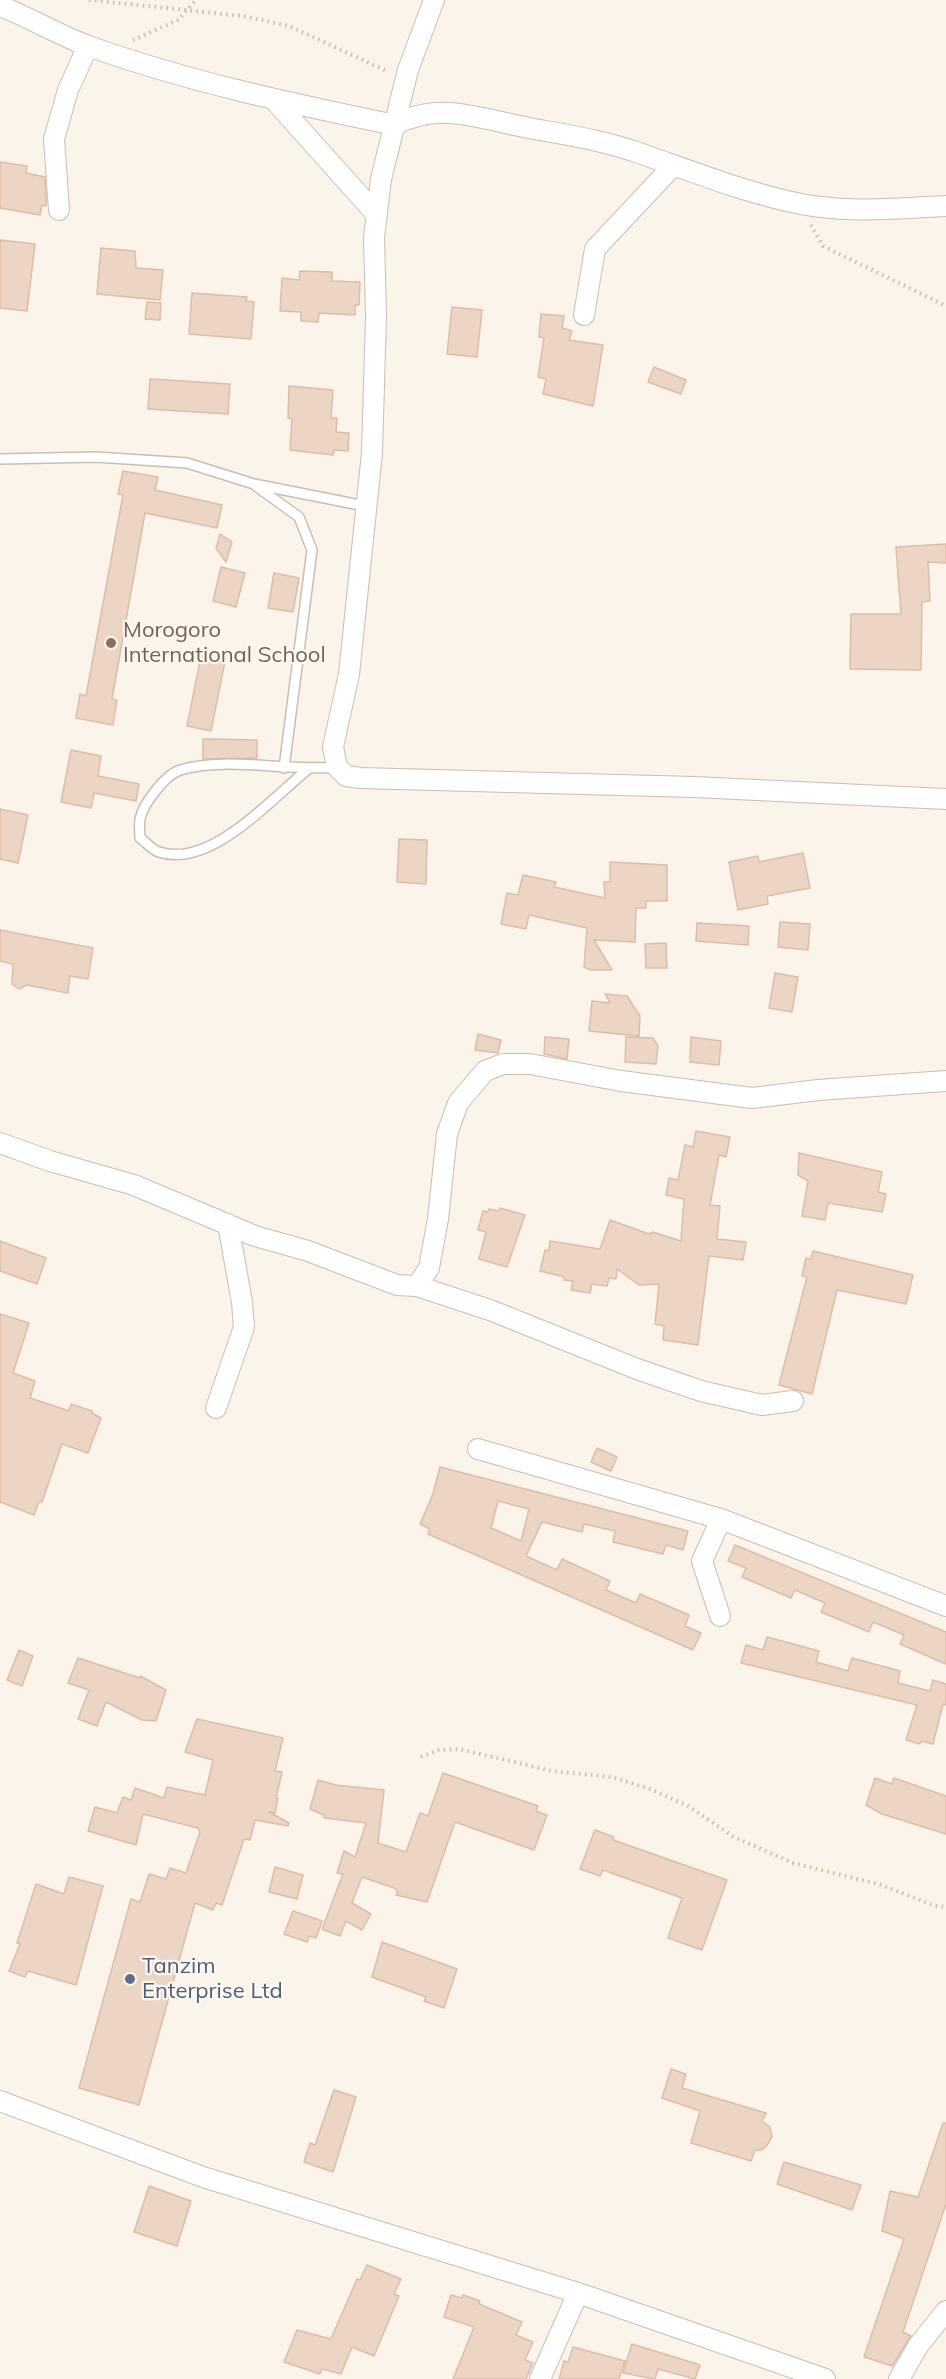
<!DOCTYPE html>
<style>
body{margin:0}
canvas{display:block;background:#faf4eb}
</style>
<canvas width="946" height="2379"></canvas>
<script>
const g = document.querySelector('canvas').getContext('2d');
g.lineJoin = 'round';
function paint(path, color) { g.fillStyle = color; g.fill(path, 'evenodd'); }
function stroke(path, color, width, dash) { g.strokeStyle = color; g.lineWidth = width; g.lineCap = dash ? 'butt' : 'round'; g.setLineDash(dash || []); g.stroke(path); }
function drawText(font, color, halo, rows, align = 'center') {
  g.font = font + ' Mulish,sans-serif'; g.lineWidth = 4.5; g.setLineDash([]); g.textBaseline = 'middle'; g.strokeStyle = halo; g.fillStyle = color; for (const [text, x, y, turn = 0] of rows) {
    g.save(); g.translate(x, y); g.rotate((+turn || 0) * Math.PI / 180); g.textAlign = isNaN(turn) ? turn : align; if (halo) g.strokeText(text, 0, 0); g.fillText(text, 0, 0); g.restore();
  }
}
const building = new Path2D(`
 M 0,162 L 27,166 L 26,173 L 45,177 L 46,203 L 46,206 L 42,205 L 40,215 L 0,208 Z
 M 0,240 L 35,244 L 27,311 L 0,308 Z
 M 101,248 L 135,251 L 136,268 L 163,270 L 160,300 L 97,294 Z
 M 300,271 L 332,272 L 332,281 L 360,282 L 359,305 L 355,305 L 355,315 L 319,313 L 318,322 L 301,321 L 301,312 L 280,311 L 282,278 L 299,280 Z
 M 192,293 L 247,297 L 246,301 L 254,302 L 251,339 L 189,334 Z
 M 147,302 L 161,303 L 160,320 L 145,319 Z
 M 452,307 L 482,310 L 477,357 L 447,354 Z
 M 541,314 L 564,316 L 562,328 L 572,331 L 569,340 L 603,345 L 593,406 L 543,394 L 546,379 L 538,377 L 544,338 L 539,337 Z
 M 654,367 L 686,380 L 681,394 L 648,382 Z
 M 150,379 L 230,384 L 228,414 L 148,409 Z
 M 289,386 L 333,390 L 331,418 L 337,418 L 336,432 L 349,433 L 348,451 L 334,450 L 333,455 L 290,450 L 292,419 L 288,418 Z
 M 123,471 L 158,477 L 155,490 L 222,505 L 217,528 L 145,513 L 112,699 L 117,700 L 113,725 L 76,718 L 80,694 L 86,696 L 123,495 L 118,494 Z
 M 220,534 L 232,542 L 226,562 L 216,548 Z
 M 946,544 L 946,563 L 928,562 L 930,601 L 922,602 L 921,670 L 850,669 L 851,614 L 901,614 L 896,547 Z
 M 221,567 L 245,573 L 236,607 L 213,601 Z
 M 274,573 L 299,578 L 293,612 L 268,608 Z
 M 201,656 L 225,661 L 211,731 L 187,726 Z
 M 203,739 L 257,740 L 257,758 L 203,759 Z
 M 71,750 L 101,756 L 98,776 L 139,784 L 136,801 L 94,793 L 91,808 L 61,802 Z
 M 0,809 L 28,815 L 18,863 L 0,859 Z
 M 399,839 L 427,840 L 426,884 L 397,882 Z
 M 803,853 L 810,888 L 767,896 L 768,904 L 738,910 L 729,862 L 758,856 L 759,862 Z
 M 610,862 L 667,865 L 667,901 L 646,901 L 646,908 L 636,908 L 635,942 L 594,940 L 612,970 L 591,970 L 584,967 L 587,928 L 529,915 L 526,929 L 501,924 L 507,893 L 518,895 L 523,875 L 556,882 L 554,887 L 605,898 L 604,882 L 610,882 Z
 M 780,922 L 810,924 L 808,950 L 778,947 Z
 M 697,923 L 749,926 L 748,945 L 696,941 Z
 M 0,930 L 93,948 L 88,979 L 70,976 L 68,993 L 27,985 L 19,989 L 12,984 L 13,964 L 0,961 Z
 M 666,943 L 667,968 L 646,968 L 645,944 Z
 M 775,973 L 798,977 L 792,1012 L 769,1008 Z
 M 605,994 L 627,996 L 640,1016 L 639,1036 L 589,1031 L 592,1001 L 610,1003 Z
 M 478,1034 L 501,1040 L 498,1053 L 475,1050 Z
 M 545,1037 L 569,1039 L 567,1059 L 544,1054 Z
 M 626,1037 L 653,1038 L 658,1046 L 656,1064 L 625,1062 Z
 M 691,1037 L 721,1041 L 719,1065 L 690,1062 Z
 M 696,1131 L 730,1137 L 726,1157 L 719,1155 L 710,1205 L 720,1206 L 717,1239 L 746,1242 L 743,1260 L 709,1256 L 698,1345 L 663,1340 L 664,1326 L 655,1324 L 659,1284 L 639,1285 L 617,1269 L 616,1279 L 609,1278 L 607,1286 L 592,1284 L 590,1293 L 571,1290 L 573,1281 L 564,1280 L 564,1277 L 540,1271 L 545,1250 L 549,1251 L 550,1241 L 600,1249 L 610,1220 L 649,1234 L 653,1232 L 681,1241 L 684,1199 L 666,1195 L 669,1178 L 678,1180 L 685,1145 L 693,1147 Z
 M 799,1153 L 882,1172 L 878,1192 L 886,1194 L 882,1212 L 828,1203 L 825,1220 L 802,1216 L 808,1181 L 798,1175 Z
 M 500,1208 L 525,1215 L 507,1267 L 479,1259 L 486,1232 L 478,1230 L 483,1211 L 488,1212 L 489,1209 L 499,1211 Z
 M 0,1241 L 46,1258 L 37,1284 L 0,1271 Z
 M 813,1251 L 913,1275 L 906,1304 L 837,1290 L 812,1394 L 779,1385 L 807,1277 L 802,1276 L 806,1258 L 811,1259 Z
 M 0,1314 L 29,1323 L 13,1373 L 35,1381 L 30,1398 L 69,1411 L 71,1404 L 92,1411 L 92,1413 L 101,1418 L 88,1453 L 62,1444 L 42,1502 L 39,1501 L 34,1515 L 0,1502 Z
 M 597,1448 L 617,1457 L 611,1471 L 591,1462 Z
 M 440,1467 L 688,1531 L 683,1550 L 666,1545 L 663,1554 L 613,1542 L 615,1531 L 584,1524 L 582,1532 L 542,1522 L 526,1556 L 557,1570 L 562,1559 L 610,1581 L 606,1590 L 636,1603 L 640,1594 L 689,1615 L 685,1626 L 701,1633 L 693,1650 L 428,1534 L 430,1529 L 420,1524 L 433,1494 ZM 498,1501 L 529,1509 L 521,1541 L 491,1528 Z
 M 735,1545 L 946,1632 L 946,1664 L 900,1644 L 904,1635 L 873,1622 L 869,1632 L 821,1612 L 825,1603 L 795,1590 L 791,1598 L 742,1577 L 746,1568 L 728,1561 Z
 M 767,1637 L 819,1651 L 816,1662 L 848,1671 L 852,1658 L 900,1671 L 898,1683 L 930,1691 L 933,1680 L 946,1684 L 946,1705 L 943,1704 L 933,1744 L 921,1741 L 920,1744 L 906,1740 L 917,1705 L 741,1663 L 746,1645 L 763,1650 Z
 M 19,1650 L 33,1656 L 22,1686 L 7,1680 Z
 M 78,1658 L 140,1678 L 140,1676 L 166,1690 L 156,1721 L 142,1720 L 106,1702 L 97,1726 L 78,1719 L 89,1690 L 68,1683 Z
 M 197,1719 L 283,1738 L 275,1771 L 282,1772 L 276,1798 L 278,1798 L 275,1813 L 269,1812 L 289,1823 L 288,1826 L 255,1820 L 250,1840 L 244,1839 L 222,1905 L 216,1903 L 213,1910 L 195,1903 L 139,2105 L 79,2088 L 131,1899 L 140,1902 L 149,1874 L 166,1879 L 170,1868 L 186,1873 L 200,1832 L 198,1828 L 143,1814 L 136,1845 L 88,1831 L 95,1807 L 117,1813 L 123,1797 L 131,1800 L 135,1788 L 164,1798 L 167,1787 L 205,1795 L 213,1760 L 185,1752 Z
 M 443,1773 L 538,1806 L 536,1811 L 547,1815 L 534,1850 L 455,1822 L 427,1902 L 396,1895 L 398,1891 L 394,1888 L 362,1877 L 352,1903 L 371,1914 L 362,1930 L 346,1921 L 340,1936 L 322,1929 L 343,1874 L 337,1873 L 344,1851 L 355,1857 L 366,1823 L 324,1818 L 324,1815 L 310,1809 L 318,1780 L 336,1785 L 384,1790 L 378,1843 L 406,1852 L 420,1813 L 428,1816 Z
 M 875,1778 L 892,1784 L 894,1778 L 946,1796 L 946,1834 L 882,1814 L 866,1805 Z
 M 595,1830 L 614,1837 L 613,1840 L 727,1880 L 702,1950 L 668,1938 L 682,1898 L 603,1870 L 600,1876 L 580,1869 Z
 M 275,1867 L 303,1875 L 297,1899 L 269,1892 Z
 M 69,1877 L 103,1886 L 76,1985 L 28,1971 L 25,1977 L 9,1971 L 20,1944 L 17,1943 L 36,1884 L 64,1894 Z
 M 293,1911 L 322,1921 L 316,1938 L 309,1936 L 307,1942 L 284,1934 Z
 M 382,1942 L 457,1969 L 444,2008 L 424,2001 L 426,1997 L 372,1977 Z
 M 671,2069 L 686,2074 L 682,2088 L 766,2113 L 762,2121 L 770,2127 L 772,2137 L 767,2145 L 762,2150 L 755,2150 L 751,2161 L 691,2143 L 700,2111 L 662,2098 Z
 M 334,2090 L 356,2097 L 333,2172 L 304,2162 L 310,2143 L 315,2145 Z
 M 943,2123 L 946,2123 L 946,2204 L 903,2332 L 911,2336 L 892,2366 L 864,2357 L 904,2239 L 882,2231 L 890,2191 L 918,2197 Z
 M 784,2162 L 861,2185 L 852,2210 L 777,2184 Z
 M 149,2186 L 191,2201 L 177,2246 L 134,2232 Z
 M 367,2265 L 401,2279 L 394,2294 L 399,2296 L 374,2356 L 352,2347 L 341,2374 L 322,2369 L 320,2374 L 284,2362 L 297,2330 L 331,2339 L 357,2279 L 360,2280 Z
 M 451,2295 L 462,2298 L 463,2295 L 480,2301 L 479,2304 L 522,2322 L 516,2335 L 533,2342 L 525,2360 L 533,2363 L 526,2379 L 453,2379 L 474,2327 L 444,2317 Z
 M 632,2344 L 700,2365 L 695,2379 L 658,2369 L 655,2379 L 623,2373 Z
 M 573,2347 L 625,2361 L 619,2379 L 559,2379 L 564,2361 L 568,2362 Z`);
const path = new Path2D(`
 M 89,0 L 243,16 L 289,26 L 389,72
 M 133,40 L 178,20 L 196,0
 M 811,225 L 823,246 L 946,306
 M 421,1757 L 439,1750 L 459,1749 L 552,1771 L 612,1777 L 650,1789 L 688,1806 L 734,1837 L 793,1863 L 882,1885 L 935,1906 L 946,1907`);
const lane = new Path2D(`
 M 0,459 L 96,457 L 187,463 L 254,484 L 365,506
 M 256,486 L 299,517 L 312,550 L 284,768
 M 307,770 C 270,800 210,869 159,852 C 152,850 146,842 140,838 C 140,833 139,825 140,819 C 143,804 165,775 180,770 C 227,756 286,772 337,767`);
const street = new Path2D(`
 M 434,0 L 408,70 L 381,179 L 374,238 L 376,316 L 372,453 L 349,674 L 333,747 L 337,767 L 346,776 L 360,778 L 694,787 L 946,799
 M 0,6 C 31,18 60,36 91,47 C 190,82 293,104 395,125 C 436,102 477,117 519,126 C 559,134 600,139 639,153 C 688,170 736,189 787,201 C 838,214 894,209 946,206
 M 275,101 L 377,215
 M 59,210 L 54,139 L 68,90 L 88,46
 M 584,315 L 595,249 L 672,167
 M 0,1143 L 50,1161 L 134,1185 L 255,1236 L 308,1251 L 397,1285 L 417,1286 L 429,1268 L 438,1219 L 447,1134 L 458,1103 L 485,1071 L 503,1064 L 530,1064 L 621,1081 L 752,1098 L 818,1090 L 946,1081
 M 417,1286 L 490,1310 L 637,1369 L 701,1391 L 762,1405 L 793,1401
 M 216,1408 L 244,1327 L 242,1302 L 228,1224
 M 478,1449 L 721,1519 L 702,1561 L 720,1616
 M 721,1519 L 946,1606
 M 0,2101 L 203,2177 L 578,2293 L 825,2379
 M 540,2379 L 578,2293
 M 899,2379 L 918,2346 L 946,2311`);
const markers = [
 [111,643,6,"#8d6e63"],
 [130,1979,6,"#5c6f8a"]
];
const educationNames = [
 ["Morogoro",123,630],
 ["International School",123,655]
];
const serviceNames = [
 ["Tanzim",142,1966],
 ["Enterprise Ltd",142,1991]
];
paint(building, '#edd5c5');
stroke(building, '#ddbda7', 1.5);
stroke(lane, '#ccbdb1', 12);
stroke(street, '#ccbdb1', 22);
stroke(path, '#d2b9a8', 4, [1.5, 4.5]);
stroke(lane, '#fff', 9);
stroke(street, '#fff', 20);
for (const [x, y, r, color] of markers) { const dot = new Path2D(); dot.arc(x, y, r, 0, 2 * Math.PI); g.fillStyle = color; g.fill(dot); stroke(dot, '#fdf8f1', 2); }
drawText('22px', '#785e54', '#fdf8f1', educationNames, 'left');
drawText('22px', '#4e5e75', '#fdf8f1', serviceNames, 'left');
</script>
